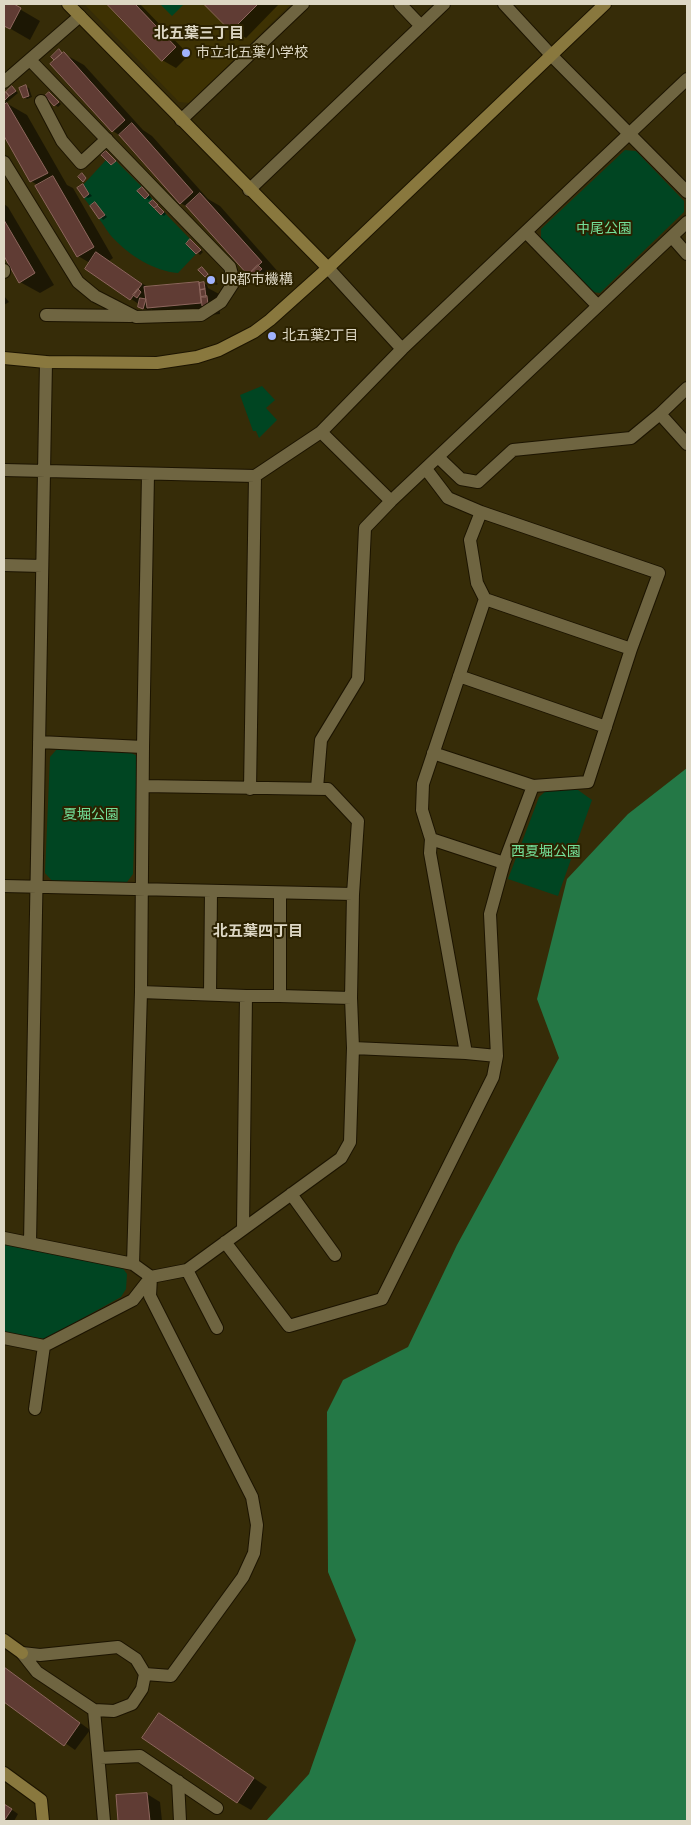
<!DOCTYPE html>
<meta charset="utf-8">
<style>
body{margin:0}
#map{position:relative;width:691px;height:1825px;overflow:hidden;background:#362c08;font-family:"Fira Sans Condensed",sans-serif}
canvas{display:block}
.frame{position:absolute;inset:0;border:5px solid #ddd7c4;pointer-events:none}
</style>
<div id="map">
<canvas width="691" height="1825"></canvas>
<div class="frame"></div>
</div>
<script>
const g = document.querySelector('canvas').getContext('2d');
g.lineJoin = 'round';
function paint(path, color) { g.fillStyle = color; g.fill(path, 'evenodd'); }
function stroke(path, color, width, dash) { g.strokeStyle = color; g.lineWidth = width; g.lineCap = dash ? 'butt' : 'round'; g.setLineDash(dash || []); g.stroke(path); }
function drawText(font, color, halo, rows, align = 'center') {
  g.font = font + ' "Fira Sans Condensed","Noto Sans JP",sans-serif'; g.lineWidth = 4; g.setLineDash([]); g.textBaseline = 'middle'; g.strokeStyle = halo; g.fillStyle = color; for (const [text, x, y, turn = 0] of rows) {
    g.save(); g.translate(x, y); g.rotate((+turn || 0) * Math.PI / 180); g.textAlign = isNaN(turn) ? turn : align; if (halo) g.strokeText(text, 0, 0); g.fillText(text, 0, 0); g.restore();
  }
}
const built = new Path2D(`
 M 84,4 L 291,4 L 190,103 L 179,102 Z`);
const green = new Path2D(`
 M 160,4 L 184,4 L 172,16 Z
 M 625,150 L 636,151 L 684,201 L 684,212 L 600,293 L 591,292 L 541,241 L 541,229 Z
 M 106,160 L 111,165 L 116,161 L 142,187 L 138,191 L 145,199 L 149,195 L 153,200 L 149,203 L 160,215 L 164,212 L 190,239 L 186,244 L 196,254 L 178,273 C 154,271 130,256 113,238 C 108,233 104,225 99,219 L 105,215 L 95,202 L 90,206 L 84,198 L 89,194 L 83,185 Z
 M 262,386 L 275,400 L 266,408 L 277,420 L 259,438 L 256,431 L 253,431 L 240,395 Z
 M 57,749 L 128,751 L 137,756 L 133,874 L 127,882 L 53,882 L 45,873 L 50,757 Z
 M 547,790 L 578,790 L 592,800 L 558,896 L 508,879 L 539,797 Z
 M 4,1243 L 119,1263 L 127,1274 L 126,1289 L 121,1297 L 45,1339 L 4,1332 Z`);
const forest = new Path2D(`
 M 687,768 L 687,1821 L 266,1821 L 309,1774 L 356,1640 L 328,1572 L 327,1412 L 343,1380 L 408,1347 L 457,1245 L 559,1058 L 537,999 L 567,879 L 628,814 Z`);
const shadow = new Path2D(`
 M 4,4 L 11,4 L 40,21 L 30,40 L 4,25 Z
 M 109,4 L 140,4 L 189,55 L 176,68 L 162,60 Z
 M 206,4 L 279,4 L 246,38 L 232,30 Z
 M 59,51 L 84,65 L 143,130 L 152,136 L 208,199 L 220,206 L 280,274 L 268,285 L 248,274 L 190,208 L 180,203 L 122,137 L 113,131 L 52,57 Z
 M 26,87 L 29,88 L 32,97 L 27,99 L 24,97 Z
 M 13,88 L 18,93 L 6,103 L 27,115 L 67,185 L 73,188 L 113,258 L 109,261 L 149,288 L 204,283 L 207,285 L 208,288 L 219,294 L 220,314 L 168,319 L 151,309 L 150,311 L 142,308 L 140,305 L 86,268 L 90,263 L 78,256 L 39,186 L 31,181 L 4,134 L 4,101 L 6,102 L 4,95 Z
 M 49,93 L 61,104 L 58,107 L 55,105 Z
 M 83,186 L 92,196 L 88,198 L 85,197 Z
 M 145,190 L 151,197 L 149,200 L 139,191 Z
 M 95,203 L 107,217 L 103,220 L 91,206 Z
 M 151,203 L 156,203 L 166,214 L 164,216 L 161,214 Z
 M 4,204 L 8,207 L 54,285 L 40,293 L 20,282 L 4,254 Z
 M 193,243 L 203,252 L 200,255 L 188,244 Z
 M 202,268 L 218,284 L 216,285 L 206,276 Z
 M 4,296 L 9,302 L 4,305 Z
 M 4,1667 L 90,1730 L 75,1750 L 4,1700 Z
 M 159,1714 L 267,1787 L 251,1810 L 237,1802 Z
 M 147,1794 L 160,1802 L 162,1821 L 120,1821 L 118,1797 Z
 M 4,1804 L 18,1814 L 14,1821 L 4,1821 Z`);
const building = new Path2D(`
 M 4,4 L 14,4 L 21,8 L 10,29 L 4,26 Z
 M 107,4 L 135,4 L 176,47 L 162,61 Z
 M 204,4 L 258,4 L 231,31 Z
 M 59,49 L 62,53 L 54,60 L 51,57 Z
 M 64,52 L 125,120 L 112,132 L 50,64 Z
 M 26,85 L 29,96 L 23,98 L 19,88 Z
 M 12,86 L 16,91 L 9,96 L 6,92 Z
 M 6,92 L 9,96 L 4,101 L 4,94 Z
 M 49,92 L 59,102 L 54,106 L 45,96 Z
 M 7,103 L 48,173 L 30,182 L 4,136 L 4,105 Z
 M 132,123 L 193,192 L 180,204 L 119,135 Z
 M 106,151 L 116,161 L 111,165 L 101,155 Z
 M 82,173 L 86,178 L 83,182 L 78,177 Z
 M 53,176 L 94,247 L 77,257 L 35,186 Z
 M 83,184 L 89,194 L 84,198 L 77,188 Z
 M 142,187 L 149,195 L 145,199 L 137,191 Z
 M 200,193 L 262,262 L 248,275 L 186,206 Z
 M 153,200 L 158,205 L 154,208 L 149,203 Z
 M 95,202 L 105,215 L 99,219 L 90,206 Z
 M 158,206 L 164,212 L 161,215 L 155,209 Z
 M 4,220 L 35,273 L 19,283 L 4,256 Z
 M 190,239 L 201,250 L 196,254 L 186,244 Z
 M 96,252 L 142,284 L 130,300 L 85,269 Z
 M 258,265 L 262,269 L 253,276 L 250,273 Z
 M 202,267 L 208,274 L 205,277 L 198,270 Z
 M 209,275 L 216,282 L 212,285 L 206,278 Z
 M 199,282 L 201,303 L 147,308 L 144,287 Z
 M 204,282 L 205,289 L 200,290 L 199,283 Z
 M 138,289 L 141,292 L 137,298 L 133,295 Z
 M 205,289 L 206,297 L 201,297 L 200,290 Z
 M 207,296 L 208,305 L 202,306 L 201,297 Z
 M 140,298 L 146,299 L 143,309 L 138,307 Z
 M 4,1667 L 80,1723 L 64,1746 L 4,1702 Z
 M 159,1713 L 254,1778 L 237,1803 L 142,1738 Z
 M 147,1793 L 150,1821 L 118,1821 L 116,1795 Z
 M 4,1804 L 12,1809 L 4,1821 Z`);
const street = new Path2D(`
 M 400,4 L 421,26
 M 504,4 L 552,56 L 687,192
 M 4,82 L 80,16
 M 41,101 L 62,141 L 81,163 L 107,139
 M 181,120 L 303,4
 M 4,162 L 78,282 L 95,296 L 136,317 L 201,315 L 221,302 L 234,282 L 230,267 L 30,60
 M 249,190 L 444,4
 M 526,232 L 598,306
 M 672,237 L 687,254
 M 328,268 L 402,349
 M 4,270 L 4,272
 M 46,315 L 131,316
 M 660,414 L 687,444
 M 321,432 L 391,501
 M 438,457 L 461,479 L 478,482 L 513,450 L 631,438 L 660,414 L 687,388
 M 4,470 L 255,476 L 321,432 L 402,349 L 687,79
 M 481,512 L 470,540 L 477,583 L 485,599 L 423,784 L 422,810 L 431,839 L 504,863
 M 4,565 L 42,566
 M 485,599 L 631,649
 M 459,676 L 606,727
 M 39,742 L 143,747
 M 433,753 L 533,786
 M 317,788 L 321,740 L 358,679 L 365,528 L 391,501 L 687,222
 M 250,789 L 255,476
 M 431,839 L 430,853 L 466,1053
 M 4,886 L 353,894
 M 141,992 L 246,996 L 280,996 L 351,998
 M 210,994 L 211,891
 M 280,996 L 280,893
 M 353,1048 L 466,1053 L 497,1056
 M 291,1194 L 335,1255
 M 243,1228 L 246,996
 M 4,1238 L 133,1264 L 151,1277 L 150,1296 L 252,1497 L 257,1525 L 254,1553 L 243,1577 L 171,1676 L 145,1674
 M 225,1242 L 289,1326 L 382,1299 L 493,1077 L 497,1056 L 490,914 L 504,863 L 533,786 L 588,782 L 631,649 L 659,573 L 481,512 L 448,498 L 426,469
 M 30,1243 L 46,362
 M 133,1264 L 141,992 L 143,747 L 148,474
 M 187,1270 L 217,1328
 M 4,1338 L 44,1346 L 133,1300 L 151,1277 L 187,1270 L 341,1158 L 350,1142 L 353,1048 L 351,998 L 353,894 L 358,821 L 328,789 L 143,786
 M 35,1409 L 44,1346
 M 118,1647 L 136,1659 L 145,1674 L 142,1689 L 132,1704 L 114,1711 L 94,1710 L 37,1672 L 22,1653 L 40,1655 Z
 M 94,1710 L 104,1821
 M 100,1758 L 140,1756 L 217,1808
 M 178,1781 L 180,1821`);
const secondary = new Path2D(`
 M 68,4 L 328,268
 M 4,358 L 46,362 L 157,363 L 197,357 L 219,350 L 254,332 L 270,320 L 328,268 L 605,4
 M 4,1640 L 22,1653
 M 4,1773 L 41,1800 L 43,1821`);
const markers = [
 [186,53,5,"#a1b3fd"],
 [211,280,5,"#a1b3fd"],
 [272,336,5,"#a1b3fd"]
];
const poiNames = [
 ["市立北五葉小学校",196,53],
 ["UR都市機構",221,280],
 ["北五葉2丁目",282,336]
];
const parkNames = [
 ["中尾公園",604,229],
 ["夏堀公園",91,815],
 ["西夏堀公園",546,852]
];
const neighbourhoodNames = [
 ["北五葉三丁目",199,34],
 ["北五葉四丁目",258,932]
];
paint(built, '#3e3203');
paint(green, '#004522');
paint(forest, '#247846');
paint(shadow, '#0007');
paint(building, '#603c34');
stroke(building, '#8d665d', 1);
stroke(street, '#1c1400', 14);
stroke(secondary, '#1c1400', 14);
stroke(street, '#6f6541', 12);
stroke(secondary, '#89783e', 12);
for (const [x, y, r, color] of markers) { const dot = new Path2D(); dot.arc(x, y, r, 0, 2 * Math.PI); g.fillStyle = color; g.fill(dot); stroke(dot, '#2c2200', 2); }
drawText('14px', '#ddd7c4', '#2c2200', poiNames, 'left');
drawText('14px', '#74e099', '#2c2200', parkNames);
drawText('bold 15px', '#ddd7c4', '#2c2200', neighbourhoodNames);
</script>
